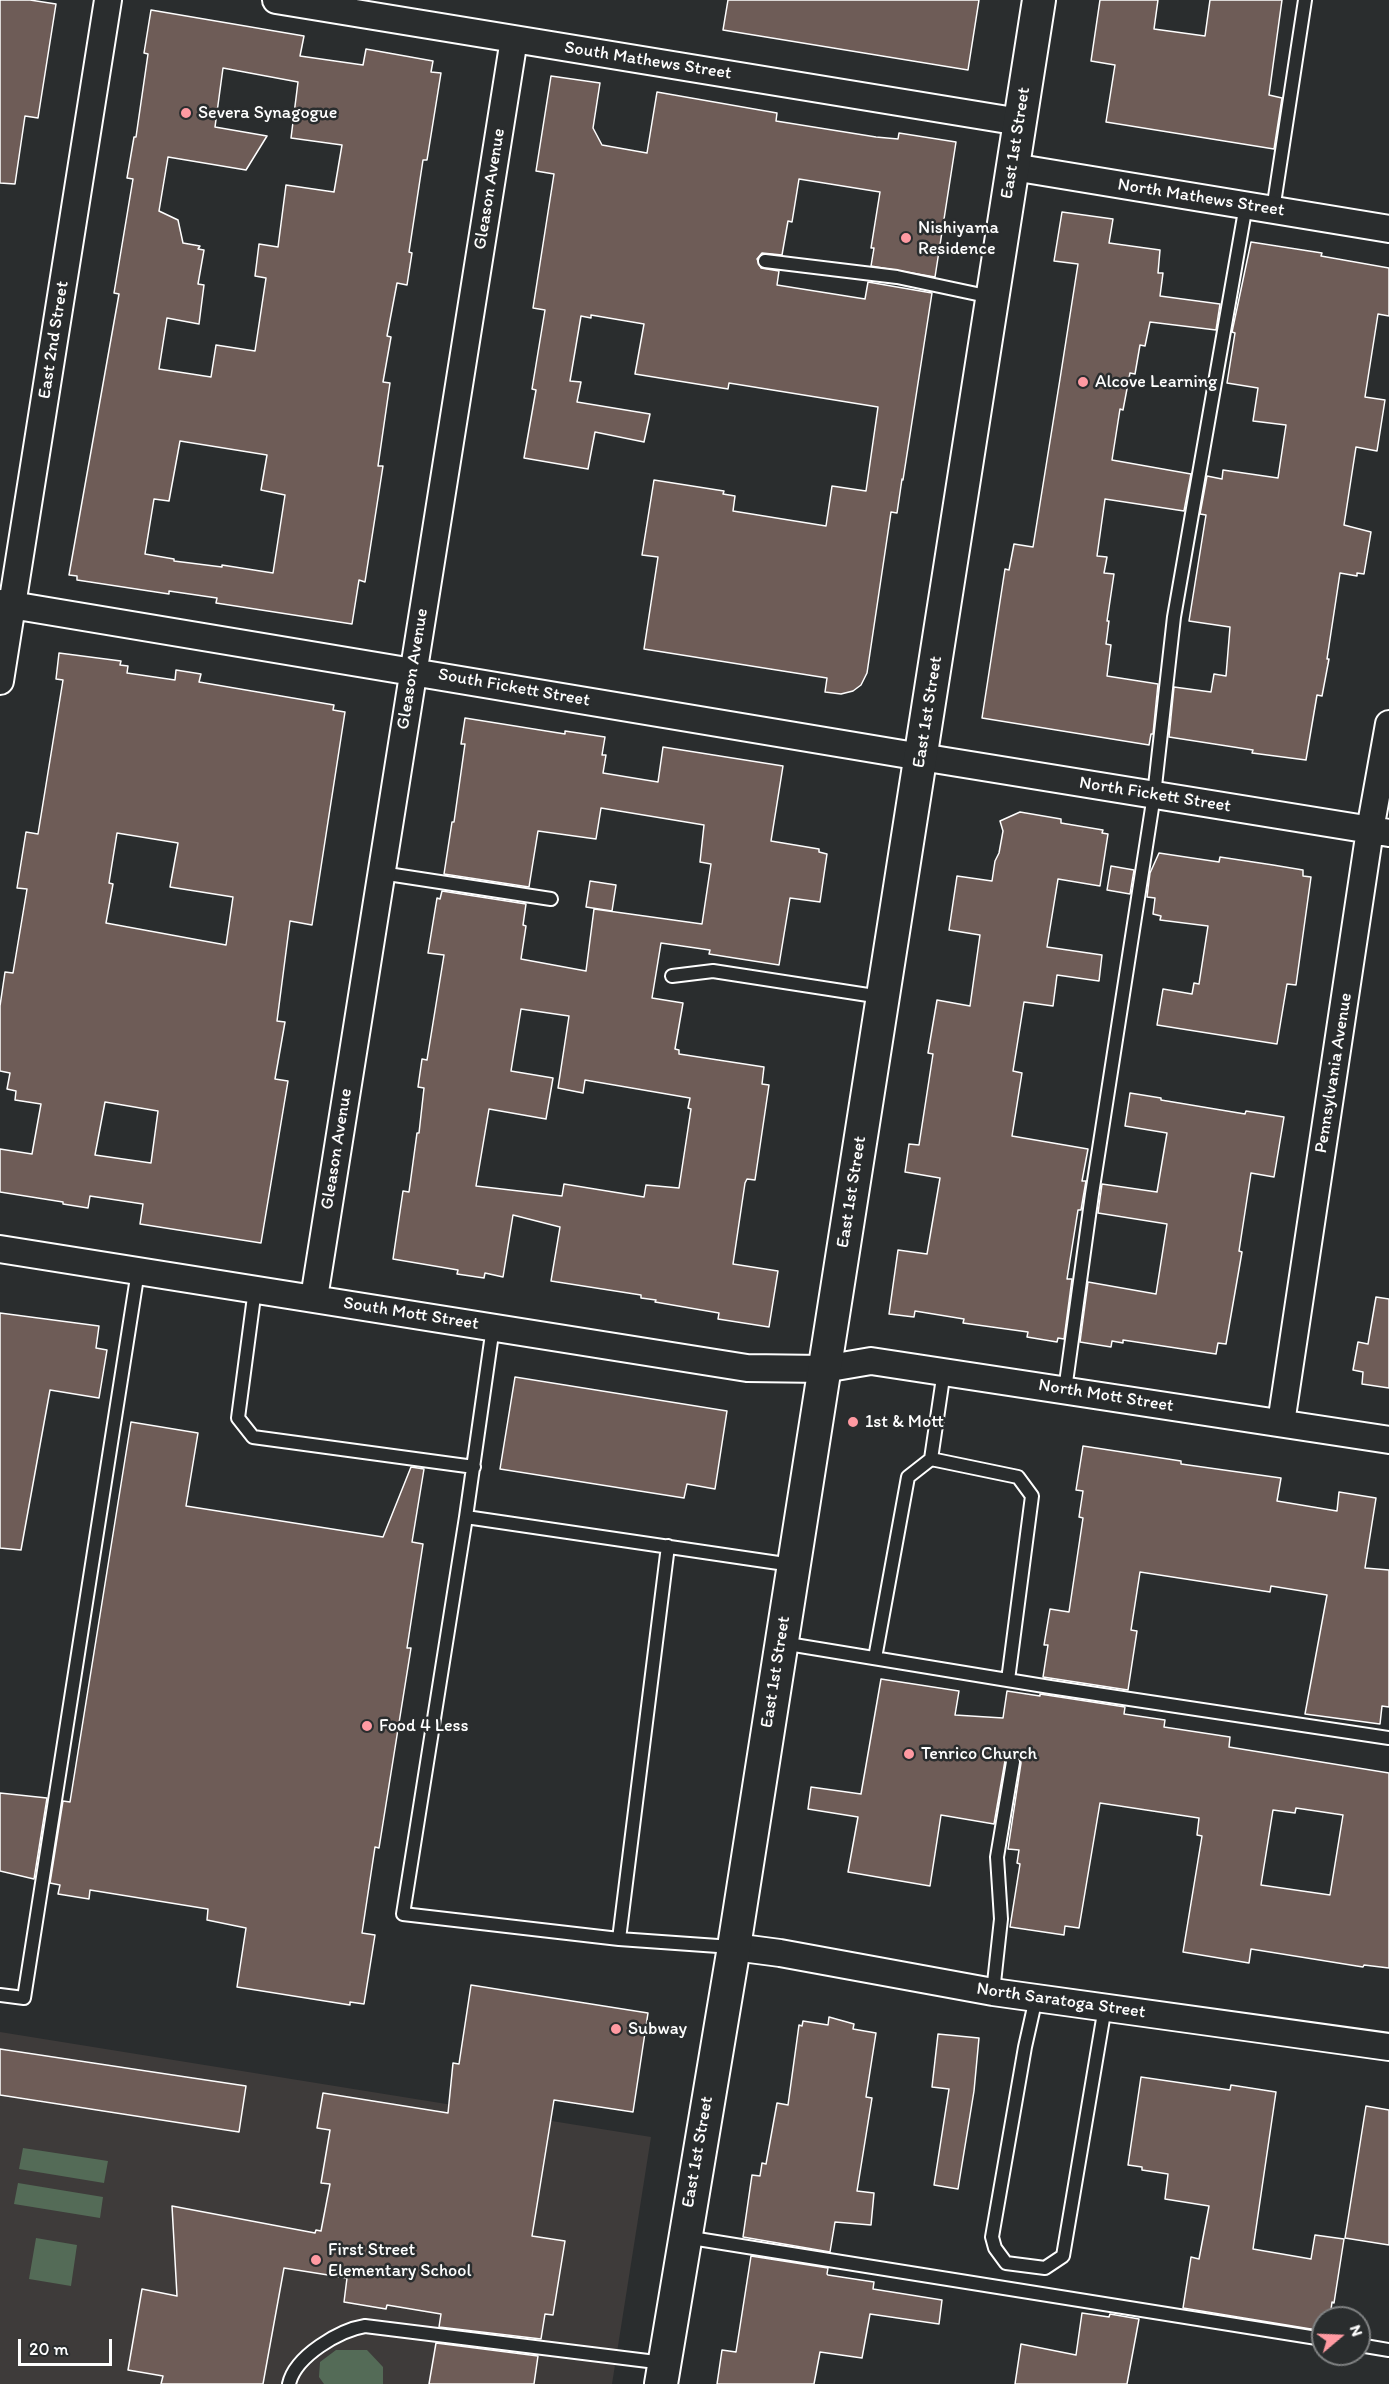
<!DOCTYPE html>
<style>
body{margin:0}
#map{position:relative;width:1389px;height:2384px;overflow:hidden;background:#2a2d2e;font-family:Itim,sans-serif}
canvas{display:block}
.north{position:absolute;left:1311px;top:2306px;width:60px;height:60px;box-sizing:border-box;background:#2a2d2e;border:2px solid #7f8182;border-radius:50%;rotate:71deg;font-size:16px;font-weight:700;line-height:24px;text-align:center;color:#fff}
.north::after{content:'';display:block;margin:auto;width:21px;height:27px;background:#ff9aa2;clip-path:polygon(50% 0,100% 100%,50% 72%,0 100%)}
.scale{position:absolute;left:18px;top:2339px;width:94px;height:27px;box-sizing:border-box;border:3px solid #fff;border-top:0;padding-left:8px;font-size:18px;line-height:21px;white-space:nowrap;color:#fff;-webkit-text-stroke:4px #2a2d2e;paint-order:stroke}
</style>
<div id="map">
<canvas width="1389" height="2384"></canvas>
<div class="north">N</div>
<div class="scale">20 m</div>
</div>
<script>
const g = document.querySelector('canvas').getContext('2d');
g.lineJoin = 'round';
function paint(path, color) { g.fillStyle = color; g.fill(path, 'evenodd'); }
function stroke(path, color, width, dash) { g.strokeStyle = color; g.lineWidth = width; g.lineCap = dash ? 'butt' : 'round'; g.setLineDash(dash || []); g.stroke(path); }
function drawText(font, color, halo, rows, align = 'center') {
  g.font = font + ' Itim,sans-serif'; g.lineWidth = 5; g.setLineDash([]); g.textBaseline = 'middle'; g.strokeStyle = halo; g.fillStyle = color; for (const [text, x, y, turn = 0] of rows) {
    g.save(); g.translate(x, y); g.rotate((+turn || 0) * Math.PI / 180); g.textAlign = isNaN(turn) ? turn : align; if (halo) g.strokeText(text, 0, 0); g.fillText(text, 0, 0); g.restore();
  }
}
const built = new Path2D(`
 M 0,2032 L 651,2137 L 612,2384 L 0,2384 Z`);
const green = new Path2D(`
 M 23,2148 L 108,2161 L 104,2183 L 19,2169 Z
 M 18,2183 L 103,2197 L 100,2218 L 14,2204 Z
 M 36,2238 L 77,2245 L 71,2286 L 29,2279 Z
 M 336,2350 L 367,2350 L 383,2367 L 383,2384 L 324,2384 L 319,2377 L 320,2362 Z`);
const building = new Path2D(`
 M 0,0 L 30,0 L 56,4 L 38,118 L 25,116 L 15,184 L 0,183 Z
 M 728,0 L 979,0 L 968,70 L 723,30 Z
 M 1100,0 L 1158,0 L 1154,29 L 1205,36 L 1210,0 L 1282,0 L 1269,95 L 1282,98 L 1274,149 L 1106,122 L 1115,65 L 1091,61 Z
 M 151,10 L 304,36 L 300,56 L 363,65 L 366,49 L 433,61 L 431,72 L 441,73 L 427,160 L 423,160 L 409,252 L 412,253 L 407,285 L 397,283 L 387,336 L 391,337 L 383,382 L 390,383 L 378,466 L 383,466 L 365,582 L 359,580 L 352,624 L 216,603 L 217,598 L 169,591 L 169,594 L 77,580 L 77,576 L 69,575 L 119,294 L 114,293 L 133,179 L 127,178 L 134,137 L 136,137 L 148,54 L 144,53 ZM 223,68 L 298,82 L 291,138 L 342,145 L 334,192 L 286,185 L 278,247 L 259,244 L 255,276 L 266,278 L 255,351 L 216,345 L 211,377 L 159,369 L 167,318 L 199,324 L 204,285 L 198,284 L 204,250 L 198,249 L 200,246 L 183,243 L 178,220 L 159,211 L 168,157 L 246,170 L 267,136 L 215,127 ZM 180,441 L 267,455 L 261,490 L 285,495 L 273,573 L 222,565 L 222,567 L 174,561 L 174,559 L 145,554 L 154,499 L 169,501 Z
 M 551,76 L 600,83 L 593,128 L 602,145 L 647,153 L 657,92 L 777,113 L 776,121 L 876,137 L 898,139 L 899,133 L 956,142 L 935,277 L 871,266 L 874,248 L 871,248 L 880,192 L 799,179 L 792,222 L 788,221 L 782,255 L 762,253 L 757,259 L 761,268 L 779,271 L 777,285 L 865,299 L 868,282 L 932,293 L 903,480 L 902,479 L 897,513 L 891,512 L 867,673 L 861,685 L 853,691 L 841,694 L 825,692 L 827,678 L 644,649 L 658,557 L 642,555 L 654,480 L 724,491 L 723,494 L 735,496 L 733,511 L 826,526 L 832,486 L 866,491 L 878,407 L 729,383 L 728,389 L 635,374 L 644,324 L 591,315 L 591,318 L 581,316 L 570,381 L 581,382 L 577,402 L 650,414 L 644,442 L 595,432 L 588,469 L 524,458 L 536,390 L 532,389 L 545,310 L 533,308 L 554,174 L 536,171 Z
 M 1062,212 L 1113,219 L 1109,243 L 1160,250 L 1158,273 L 1163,273 L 1160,296 L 1220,304 L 1216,330 L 1150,322 L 1145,346 L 1140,345 L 1135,374 L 1130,373 L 1123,410 L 1120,409 L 1112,460 L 1191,474 L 1184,511 L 1105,499 L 1097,556 L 1107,557 L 1104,573 L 1114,574 L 1107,621 L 1109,621 L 1106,644 L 1111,645 L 1107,676 L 1158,684 L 1153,734 L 1151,734 L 1149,745 L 982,718 L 1005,569 L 1009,570 L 1014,544 L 1033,547 L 1060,379 L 1078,264 L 1054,261 Z
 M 1251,242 L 1322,253 L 1321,256 L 1389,268 L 1389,316 L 1378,314 L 1365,397 L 1385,400 L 1377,451 L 1356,447 L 1344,525 L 1371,532 L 1364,574 L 1357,573 L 1357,576 L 1340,573 L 1327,659 L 1329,659 L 1322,696 L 1317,695 L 1306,760 L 1252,753 L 1253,750 L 1169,737 L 1174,687 L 1211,692 L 1214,674 L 1226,676 L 1230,627 L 1189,621 L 1206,515 L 1200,514 L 1207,476 L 1222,479 L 1223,470 L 1278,478 L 1286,425 L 1253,421 L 1258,388 L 1227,383 L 1235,333 L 1232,332 Z
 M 59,653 L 121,661 L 120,665 L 128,666 L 127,673 L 175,680 L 176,670 L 201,674 L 199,682 L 334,705 L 333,710 L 345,712 L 312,925 L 290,921 L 277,1021 L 285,1022 L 275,1079 L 288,1081 L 261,1243 L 140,1224 L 143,1204 L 90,1196 L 88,1208 L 63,1204 L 63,1202 L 0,1192 L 0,1149 L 32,1154 L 41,1104 L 15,1100 L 16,1091 L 7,1089 L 10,1073 L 0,1071 L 0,1006 L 5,972 L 13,973 L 27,889 L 17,888 L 26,832 L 38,834 L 63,680 L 56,679 ZM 117,833 L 178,843 L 170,887 L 233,897 L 226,945 L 106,923 L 113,884 L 109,883 ZM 105,1102 L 158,1111 L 151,1163 L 95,1155 Z
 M 465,718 L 565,734 L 565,731 L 605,737 L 602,755 L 606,755 L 603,773 L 658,782 L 663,747 L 783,766 L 771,841 L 819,849 L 819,852 L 827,854 L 820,902 L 790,898 L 779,965 L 709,954 L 710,950 L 661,943 L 652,998 L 683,1003 L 675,1049 L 679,1050 L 679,1054 L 764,1067 L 762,1084 L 769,1085 L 755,1180 L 747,1179 L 745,1183 L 733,1264 L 778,1271 L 769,1327 L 718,1319 L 719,1313 L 655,1302 L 656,1300 L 641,1298 L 641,1295 L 551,1281 L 560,1227 L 513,1215 L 503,1277 L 485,1273 L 484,1278 L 457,1274 L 458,1270 L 393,1259 L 403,1191 L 409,1192 L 417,1133 L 419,1133 L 424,1088 L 418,1087 L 422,1059 L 427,1060 L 444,955 L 428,953 L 437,898 L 440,899 L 442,891 L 526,904 L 523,925 L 526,926 L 521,959 L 586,971 L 594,909 L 702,924 L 711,864 L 700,862 L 704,825 L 601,808 L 596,839 L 538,831 L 529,887 L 444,874 L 452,822 L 454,822 L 465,744 L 461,744 ZM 521,1009 L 569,1016 L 558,1088 L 583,1093 L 585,1080 L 690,1098 L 688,1108 L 691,1109 L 679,1188 L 646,1185 L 644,1197 L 564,1184 L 562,1196 L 476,1186 L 489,1109 L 546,1119 L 553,1078 L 511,1071 Z
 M 1020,812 L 1061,819 L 1061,823 L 1103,830 L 1102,833 L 1108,834 L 1100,886 L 1058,879 L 1047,947 L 1102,955 L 1099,981 L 1057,975 L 1053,1006 L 1024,1002 L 1013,1071 L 1022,1073 L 1012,1136 L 1088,1149 L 1082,1181 L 1086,1181 L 1081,1210 L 1078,1210 L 1067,1279 L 1072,1279 L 1064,1339 L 1058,1338 L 1057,1342 L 1027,1337 L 1028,1332 L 963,1323 L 964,1319 L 915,1311 L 914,1317 L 889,1314 L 898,1250 L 927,1254 L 940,1178 L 905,1172 L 909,1144 L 919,1145 L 933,1054 L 928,1053 L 937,1000 L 970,1006 L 980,935 L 949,930 L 957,876 L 992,881 L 995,861 L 999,853 L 1003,831 L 1000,821 Z
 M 1159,853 L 1219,862 L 1220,857 L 1273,865 L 1303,870 L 1303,876 L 1311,877 L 1296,985 L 1287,984 L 1277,1044 L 1157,1025 L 1163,989 L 1192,994 L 1194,983 L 1199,984 L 1208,926 L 1160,920 L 1161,916 L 1153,914 L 1155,898 L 1147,897 L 1150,873 Z
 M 1111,866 L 1134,870 L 1130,894 L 1107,890 Z
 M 590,881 L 616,885 L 612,911 L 586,907 Z
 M 1130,1093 L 1161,1098 L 1161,1100 L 1245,1114 L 1246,1111 L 1284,1117 L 1274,1177 L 1251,1173 L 1239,1251 L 1242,1252 L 1226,1344 L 1218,1343 L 1216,1354 L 1123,1340 L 1123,1343 L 1112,1341 L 1111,1347 L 1080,1342 L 1088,1282 L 1156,1294 L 1167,1224 L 1098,1213 L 1102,1184 L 1157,1192 L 1167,1133 L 1125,1126 Z
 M 1376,1297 L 1389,1299 L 1389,1388 L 1362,1384 L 1363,1372 L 1353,1370 L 1358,1342 L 1368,1344 Z
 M 0,1313 L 99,1326 L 96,1348 L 107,1350 L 99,1398 L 50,1390 L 21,1550 L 0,1548 Z
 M 515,1377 L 727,1411 L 715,1489 L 687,1484 L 684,1498 L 500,1469 Z
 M 131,1422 L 198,1433 L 186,1506 L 383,1537 L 411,1467 L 424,1469 L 412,1542 L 423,1544 L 407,1648 L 411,1648 L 379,1848 L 375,1847 L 362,1933 L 375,1935 L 364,2004 L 350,2002 L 350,2005 L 237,1987 L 246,1928 L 207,1920 L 208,1909 L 90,1890 L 89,1899 L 58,1894 L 60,1885 L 50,1883 L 63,1801 L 70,1802 Z
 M 1083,1446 L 1181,1461 L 1181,1464 L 1281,1478 L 1277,1501 L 1337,1511 L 1339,1492 L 1376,1498 L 1365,1568 L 1389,1570 L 1389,1707 L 1382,1706 L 1380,1724 L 1305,1714 L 1327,1595 L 1271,1586 L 1270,1592 L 1140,1572 L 1131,1630 L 1137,1631 L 1128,1690 L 1043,1677 L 1048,1645 L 1044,1645 L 1050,1609 L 1069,1612 L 1083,1518 L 1079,1517 L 1083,1491 L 1076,1490 Z
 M 881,1679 L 959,1691 L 955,1715 L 1003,1718 L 1007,1691 L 1040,1696 L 1040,1694 L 1125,1707 L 1124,1714 L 1165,1720 L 1164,1727 L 1230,1737 L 1229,1747 L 1389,1773 L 1389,1968 L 1364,1965 L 1363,1967 L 1251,1949 L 1249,1963 L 1183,1952 L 1202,1836 L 1197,1835 L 1199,1818 L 1100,1803 L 1079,1928 L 1065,1926 L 1064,1935 L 1010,1927 L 1020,1864 L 1017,1863 L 1019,1850 L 1008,1849 L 1021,1763 L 1020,1759 L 1015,1754 L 1010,1755 L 1005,1761 L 994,1824 L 941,1815 L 930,1886 L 848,1872 L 858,1817 L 808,1809 L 811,1787 L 861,1794 ZM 1296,1808 L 1343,1815 L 1330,1895 L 1261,1885 L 1273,1810 L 1295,1813 Z
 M 0,1793 L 47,1798 L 34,1879 L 0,1871 Z
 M 471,1985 L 648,2013 L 633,2112 L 554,2100 L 532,2236 L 565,2241 L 553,2315 L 545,2314 L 541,2339 L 439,2327 L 441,2314 L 387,2305 L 386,2309 L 344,2302 L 347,2278 L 284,2268 L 263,2384 L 161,2384 L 163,2376 L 128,2370 L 142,2289 L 177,2296 L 172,2206 L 315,2233 L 316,2230 L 321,2231 L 330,2184 L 321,2183 L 330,2130 L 317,2128 L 323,2093 L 448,2113 L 453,2063 L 459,2064 Z
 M 829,2017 L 854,2024 L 853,2029 L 876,2033 L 866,2097 L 872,2098 L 857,2191 L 874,2193 L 871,2225 L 835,2222 L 830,2252 L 743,2237 L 752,2175 L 760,2176 L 762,2163 L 766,2164 L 777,2103 L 788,2105 L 799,2025 L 802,2026 L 803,2021 L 828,2025 Z
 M 938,2034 L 979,2038 L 974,2091 L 958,2189 L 934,2185 L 949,2089 L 932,2087 Z
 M 0,2049 L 246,2086 L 239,2132 L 0,2095 Z
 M 1141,2077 L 1230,2090 L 1231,2085 L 1276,2092 L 1253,2249 L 1311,2259 L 1315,2235 L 1344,2239 L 1334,2303 L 1332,2302 L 1330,2318 L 1323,2318 L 1323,2331 L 1183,2308 L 1191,2257 L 1199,2259 L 1209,2206 L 1165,2199 L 1168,2174 L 1142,2170 L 1142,2167 L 1128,2165 Z
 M 1366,2106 L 1389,2110 L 1389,2245 L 1345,2238 Z
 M 751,2256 L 828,2268 L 827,2274 L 828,2275 L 874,2282 L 873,2289 L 942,2300 L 939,2324 L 870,2314 L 862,2358 L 820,2352 L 814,2384 L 717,2384 L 722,2350 L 736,2352 Z
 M 1082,2313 L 1109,2317 L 1110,2314 L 1139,2319 L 1127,2384 L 1015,2384 L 1021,2344 L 1076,2355 Z
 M 436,2343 L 538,2356 L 534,2384 L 429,2384 Z`);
const service = new Path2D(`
 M 1273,210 L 1305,0
 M 765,261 L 897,277 L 991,297
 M 381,873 L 551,899
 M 672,976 L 713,971 L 881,997
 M 255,1289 L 238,1418 L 253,1437 L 474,1467
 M 944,1371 L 931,1459 L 1018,1477 L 1032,1496 L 1008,1680
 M 1065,1390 L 1092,1194 L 1154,795 L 1174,617 L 1246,205
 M 466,1517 L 493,1327
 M 782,1643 L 1050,1687 L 1389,1738
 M 875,1658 L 908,1477 L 931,1459
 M 619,1939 L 668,1546
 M 732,1947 L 619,1939 L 403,1914 L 466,1517 L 792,1565
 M 993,1992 L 1001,1919 L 997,1857 L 1013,1762
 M 0,1995 L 24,1998 L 138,1271
 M 1036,1998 L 1025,2047 L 992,2237 L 995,2248 L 1006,2263 L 1045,2268 L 1063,2256 L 1105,2007
 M 685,2237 L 1323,2339
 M 1359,2345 L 1389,2350
 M 289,2384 C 295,2356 340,2330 365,2326 L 664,2363`);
const minor = new Path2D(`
 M 276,0 L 1020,122
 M 1013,167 L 1389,229
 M 0,603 L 921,757 L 1389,833
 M 0,681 L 108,0
 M 0,1249 L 747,1368 L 824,1369 L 871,1361 L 1389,1440
 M 314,1298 L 514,39
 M 1281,1423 L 1370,830 L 1389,724
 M 734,1947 L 780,1953 L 993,1992 L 1389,2047`);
const tertiary = new Path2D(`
 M 661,2384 L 734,1947 L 1039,0`);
const markers = [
 [186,113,6,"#ff9aa2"],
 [906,238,6,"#ff9aa2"],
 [1083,382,6,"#ff9aa2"],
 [853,1422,6,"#ff9aa2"],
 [367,1726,6,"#ff9aa2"],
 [909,1754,6,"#ff9aa2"],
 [616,2029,6,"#ff9aa2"],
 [316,2260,6,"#ff9aa2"]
];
const streetNames = [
 ["South Mathews Street",648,61,9],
 ["East 1st Street",1016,143,-81],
 ["Gleason Avenue",490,189,-81],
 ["North Mathews Street",1201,198,9],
 ["East 2nd Street",54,340,-81],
 ["Gleason Avenue",413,669,-81],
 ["South Fickett Street",514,688,10],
 ["East 1st Street",928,712,-81],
 ["North Fickett Street",1155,795,9],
 ["Pennsylvania Avenue",1334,1073,-81],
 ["Gleason Avenue",337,1149,-81],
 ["East 1st Street",852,1192,-81],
 ["South Mott Street",411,1314,9],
 ["North Mott Street",1106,1396,9],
 ["East 1st Street",776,1672,-81],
 ["North Saratoga Street",1061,2001,8],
 ["East 1st Street",698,2152,-80]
];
const poiNames = [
 ["Severa Synagogue",198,113],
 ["Nishiyama",918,228],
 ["Residence",918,249],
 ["Alcove Learning",1095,382],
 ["1st & Mott",865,1422],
 ["Food 4 Less",379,1726],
 ["Tenrico Church",921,1754],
 ["Subway",628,2029],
 ["First Street",328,2250],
 ["Elementary School",328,2271]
];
paint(built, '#3e3b3a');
paint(green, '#546b57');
paint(building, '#6e5c57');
stroke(building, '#fff', 1.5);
stroke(service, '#fff', 16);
stroke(minor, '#fff', 30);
stroke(tertiary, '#fff', 36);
stroke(service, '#2a2d2e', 12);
stroke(minor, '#2a2d2e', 26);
stroke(tertiary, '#2a2d2e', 32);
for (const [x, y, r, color] of markers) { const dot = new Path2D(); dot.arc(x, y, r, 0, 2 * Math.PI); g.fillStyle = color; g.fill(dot); stroke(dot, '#2a2d2e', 2); }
drawText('18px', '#fff', '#2a2d2e', streetNames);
drawText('18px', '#fff', '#2a2d2e', poiNames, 'left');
</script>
